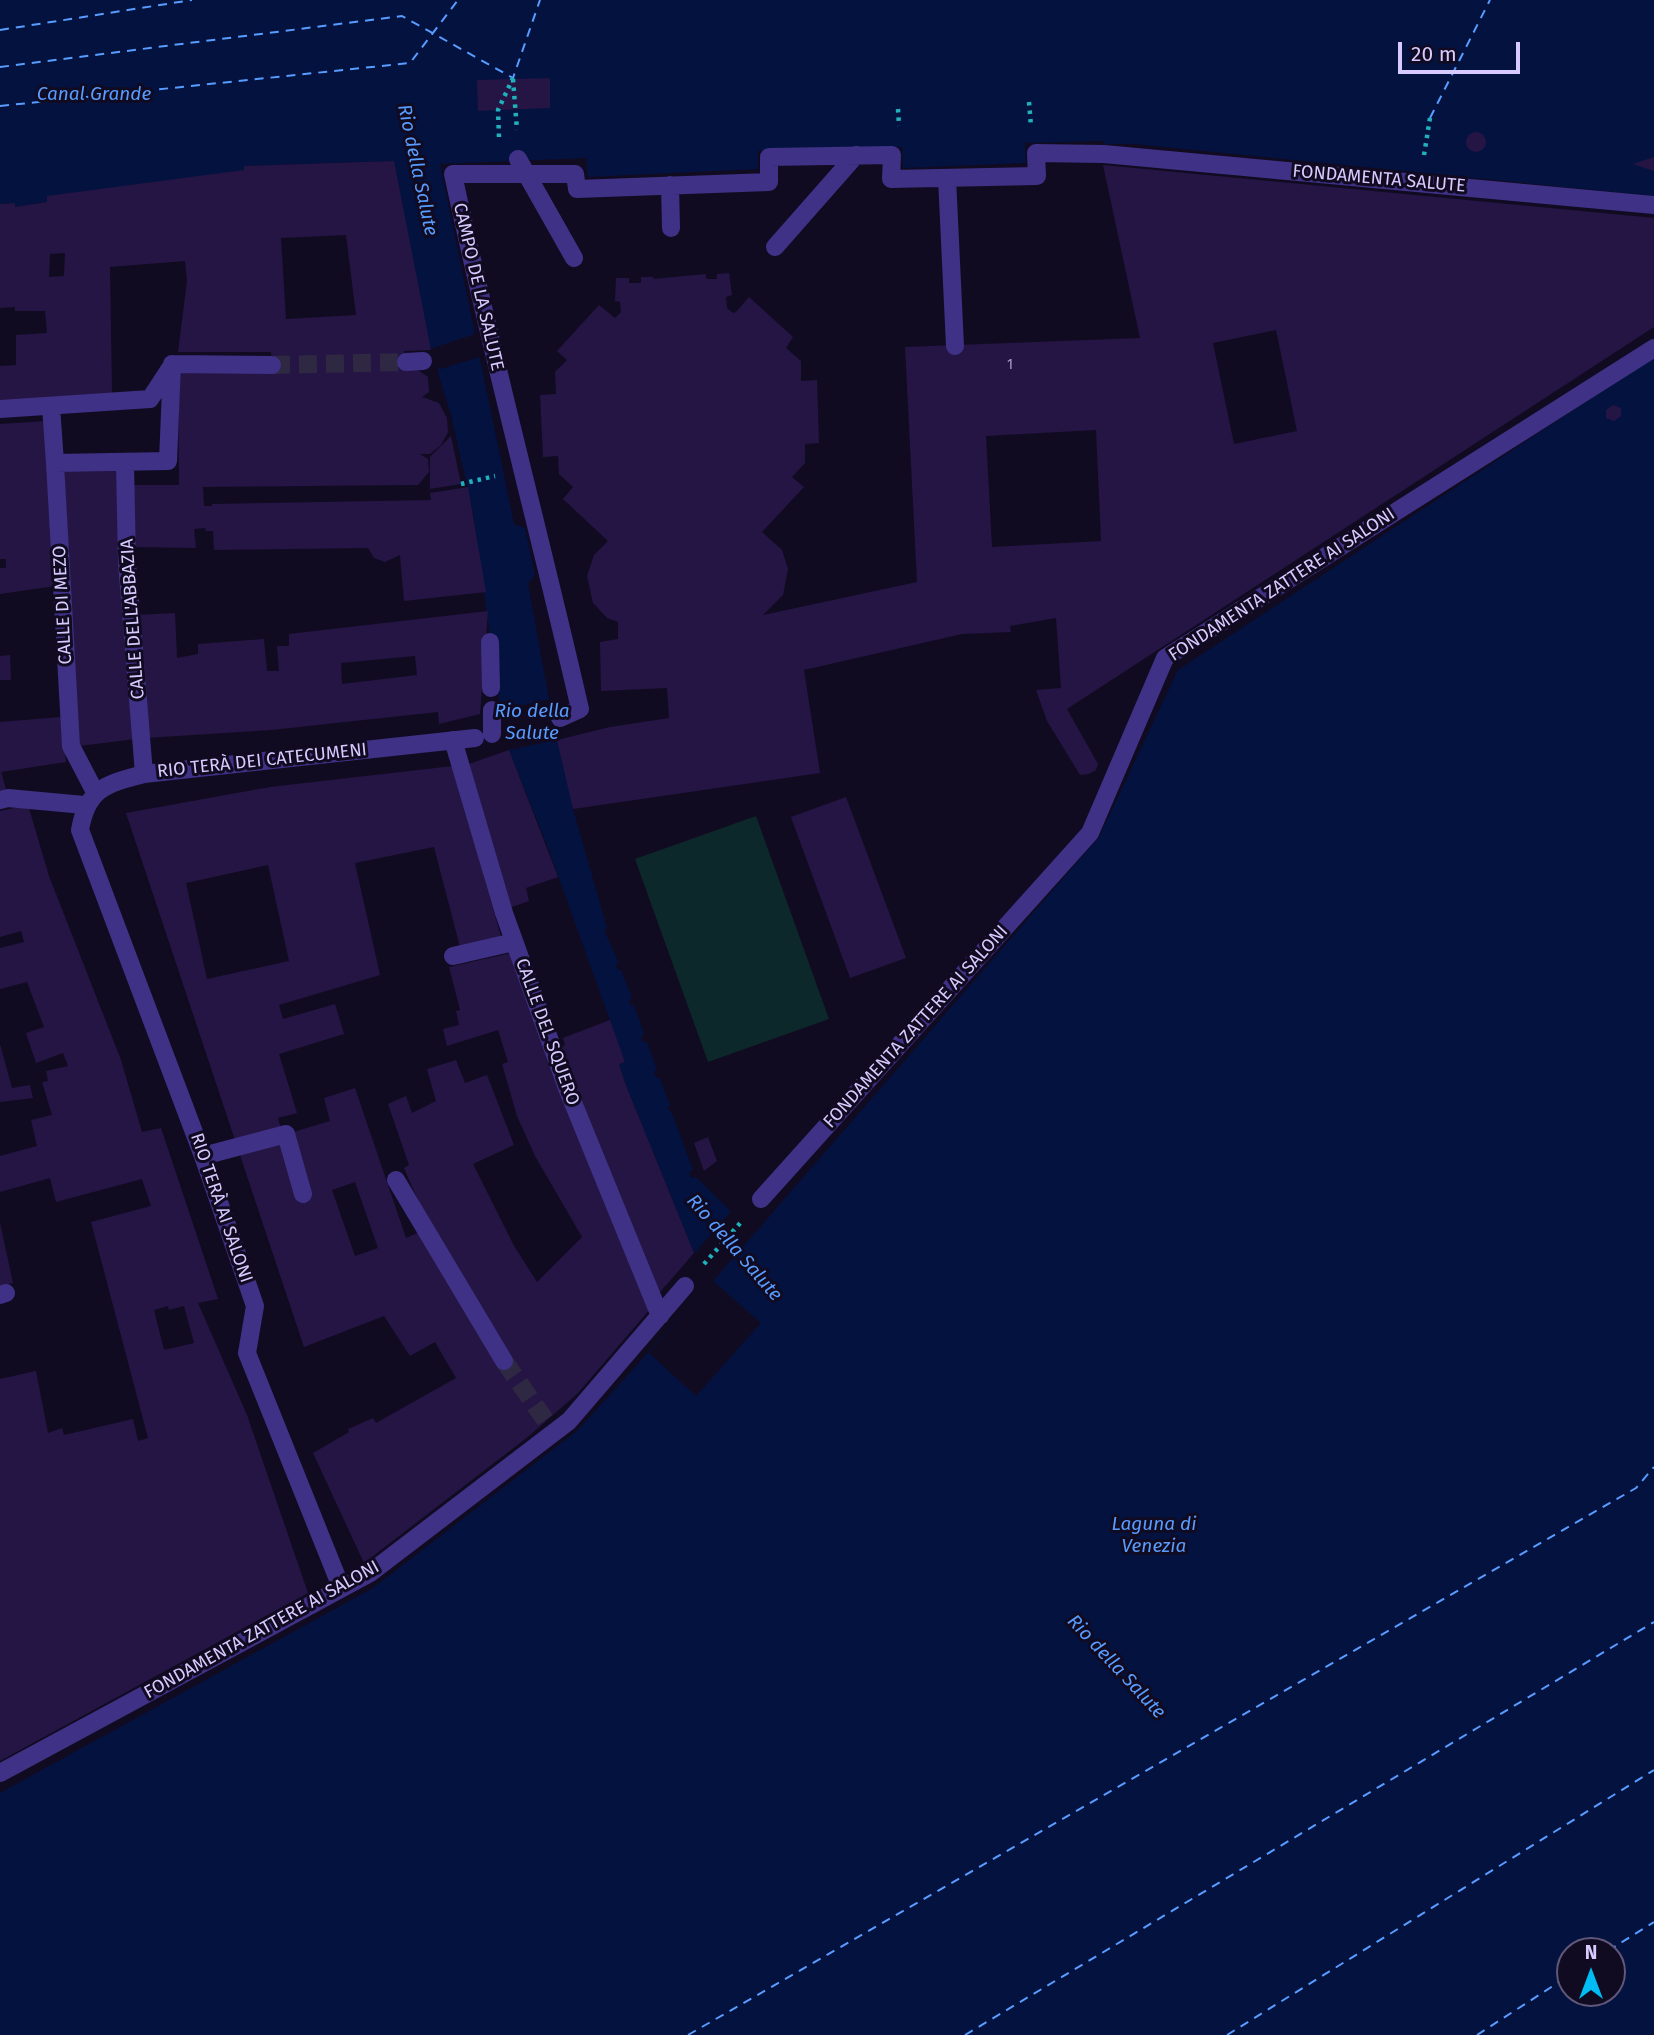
<!DOCTYPE html>
<meta charset="utf-8">
<style>
body{margin:0}
#map{position:relative;width:1654px;height:2035px;overflow:hidden;background:#110b21;font-family:"Fira Sans",sans-serif}
canvas{display:block}
.north{position:absolute;left:1556px;top:1937px;width:70px;height:70px;box-sizing:border-box;background:#110b21;border:2px solid #60577a;border-radius:50%;rotate:0deg;font-size:19px;font-weight:700;line-height:28px;text-align:center;color:#d7caff}
.north::after{content:'';display:block;margin:auto;width:24px;height:32px;background:#00bcf5;clip-path:polygon(50% 0,100% 100%,50% 72%,0 100%)}
.scale{position:absolute;left:1398px;top:42px;width:122px;height:32px;box-sizing:border-box;border:4px solid #d7caff;border-top:0;padding-left:9px;font-size:21px;line-height:24px;white-space:nowrap;color:#d7caff;-webkit-text-stroke:5px #110b21;paint-order:stroke}
</style>
<div id="map">
<canvas width="1654" height="2035"></canvas>
<div class="north">N</div>
<div class="scale">20 m</div>
</div>
<script>
const g = document.querySelector('canvas').getContext('2d');
g.lineJoin = 'round';
function paint(path, color) { g.fillStyle = color; g.fill(path, 'evenodd'); }
function stroke(path, color, width, dash) { g.strokeStyle = color; g.lineWidth = width; g.lineCap = dash ? 'butt' : 'round'; g.setLineDash(dash || []); g.stroke(path); }
function drawText(font, color, halo, rows, align = 'center') {
  g.font = font + ' "Fira Sans",sans-serif'; g.lineWidth = 6; g.setLineDash([]); g.textBaseline = 'middle'; g.strokeStyle = halo; g.fillStyle = color; for (const [text, x, y, turn = 0] of rows) {
    g.save(); g.translate(x, y); g.rotate((+turn || 0) * Math.PI / 180); g.textAlign = isNaN(turn) ? turn : align; if (halo) g.strokeText(text, 0, 0); g.fillText(text, 0, 0); g.restore();
  }
}
const green = new Path2D(`
 M 756,816 L 829,1019 L 708,1062 L 635,859 Z`);
const water = new Path2D(`
 M 0,0 L 1654,0 L 1654,196 L 1134,144 L 1104,144 L 1104,141 L 1025,143 L 1026,163 L 903,168 L 902,147 L 758,151 L 758,169 L 588,177 L 586,158 L 440,164 L 514,524 L 525,528 L 535,575 L 528,584 L 549,699 L 555,698 L 573,809 L 607,928 L 604,930 L 619,963 L 616,964 L 618,970 L 621,970 L 632,998 L 629,1000 L 631,1006 L 634,1005 L 644,1034 L 641,1036 L 643,1042 L 647,1042 L 657,1070 L 654,1072 L 656,1078 L 660,1078 L 670,1106 L 667,1108 L 672,1113 L 693,1170 L 689,1172 L 691,1178 L 696,1177 L 754,1234 L 1099,837 L 1178,670 L 1654,357 L 1654,2035 L 0,2035 L 0,1793 L 373,1588 L 578,1430 L 714,1280 L 694,1253 L 625,1083 L 619,1064 L 625,1062 L 547,845 L 509,750 L 500,707 L 473,512 L 451,415 L 424,326 L 394,161 L 244,166 L 244,170 L 15,207 L 14,203 L 0,204 ZM 1570,1951 L 1612,1951 L 1612,1993 L 1570,1993 Z`);
const pier = new Path2D(`
 M 479,329 L 485,362 L 483,356 L 441,369 L 438,367 L 438,371 L 434,372 L 427,350 L 478,333 Z
 M 555,698 L 564,738 L 505,751 L 497,711 Z
 M 733,1209 L 754,1229 L 772,1209 L 774,1211 L 713,1281 L 761,1323 L 696,1396 L 649,1353 L 697,1299 L 695,1296 L 710,1280 L 692,1256 Z`);
const ferry = new Path2D(`
 M 0,30 L 192,0
 M 0,67 L 402,16 L 513,78 L 540,0
 M 0,106 L 410,63 L 458,0
 M 1430,118 L 1490,0
 M 1608,1951 L 1654,1922
 M 688,2035 L 1636,1488 L 1654,1467
 M 965,2035 L 1654,1622
 M 1227,2035 L 1654,1770
 M 1477,2035 L 1570,1975`);
const building = new Path2D(`
 M 550,78 L 550,108 L 478,111 L 477,80 Z
 M1466 142a10 10 0 1 1 20 0a10 10 0 1 1-20 0Z
 M 1654,157 L 1654,171 L 1633,164 Z
 M 394,161 L 431,350 L 404,351 L 406,362 L 428,377 L 429,392 L 422,397 L 439,403 L 447,418 L 448,432 L 441,445 L 430,454 L 420,454 L 428,459 L 429,472 L 418,485 L 413,485 L 203,487 L 204,506 L 212,506 L 212,504 L 431,500 L 430,493 L 468,487 L 486,592 L 404,601 L 400,555 L 385,562 L 374,558 L 368,548 L 214,550 L 213,531 L 206,531 L 205,528 L 194,529 L 196,548 L 132,547 L 131,485 L 179,485 L 178,371 L 272,370 L 271,352 L 178,352 L 187,281 L 185,261 L 110,267 L 112,394 L 0,403 L 0,366 L 16,365 L 16,335 L 47,333 L 45,311 L 15,311 L 15,307 L 0,308 L 0,204 L 15,203 L 15,207 L 47,202 L 47,196 L 244,170 L 244,166 ZM 346,235 L 356,315 L 286,319 L 281,238 ZM 65,253 L 64,276 L 49,277 L 50,254 Z
 M 1103,165 L 1654,218 L 1654,327 L 1067,709 L 1098,764 L 1096,770 L 1089,774 L 1080,775 L 1047,721 L 1036,690 L 1061,688 L 1056,618 L 1010,626 L 1011,632 L 962,634 L 804,670 L 820,773 L 573,809 L 557,740 L 610,727 L 669,718 L 667,688 L 601,691 L 600,642 L 618,639 L 618,622 L 607,618 L 593,603 L 587,576 L 594,555 L 608,541 L 563,499 L 573,487 L 559,474 L 558,456 L 543,457 L 540,395 L 556,394 L 555,372 L 567,360 L 557,351 L 599,305 L 615,318 L 621,312 L 620,302 L 615,301 L 616,278 L 629,278 L 629,283 L 641,283 L 641,277 L 654,277 L 653,279 L 706,274 L 706,279 L 717,279 L 717,274 L 729,273 L 732,295 L 726,297 L 727,308 L 733,313 L 736,312 L 749,297 L 793,337 L 786,348 L 801,361 L 801,381 L 817,380 L 819,443 L 805,444 L 805,463 L 792,477 L 804,487 L 762,532 L 782,550 L 788,569 L 783,595 L 763,615 L 917,582 L 905,347 L 1140,338 ZM 1276,330 L 1297,431 L 1234,444 L 1213,343 ZM 1096,430 L 1101,541 L 992,547 L 986,436 Z
 M 1613,405 L 1621,408 L 1621,416 L 1614,421 L 1606,418 L 1606,410 Z
 M 47,421 L 55,586 L 0,594 L 0,568 L 6,568 L 6,559 L 0,559 L 0,424 Z
 M 451,436 L 461,484 L 430,489 L 430,457 Z
 M 117,467 L 136,739 L 79,746 L 71,642 L 64,468 Z
 M 488,611 L 480,714 L 439,724 L 438,712 L 271,730 L 146,738 L 136,615 L 175,613 L 177,658 L 198,654 L 198,644 L 264,639 L 267,671 L 279,671 L 277,646 L 289,646 L 289,634 ZM 415,656 L 417,675 L 342,684 L 341,663 Z
 M 10,655 L 11,680 L 0,680 L 0,656 Z
 M 61,717 L 66,762 L 1,772 L 6,789 L 0,791 L 0,722 Z
 M 509,750 L 558,877 L 526,888 L 529,901 L 509,908 L 463,766 Z
 M 453,766 L 501,937 L 460,947 L 434,847 L 355,863 L 380,975 L 279,1005 L 283,1019 L 335,1004 L 344,1034 L 279,1054 L 297,1113 L 278,1118 L 301,1200 L 290,1133 L 330,1121 L 324,1098 L 355,1088 L 406,1238 L 422,1231 L 432,1233 L 404,1168 L 409,1165 L 388,1104 L 406,1096 L 412,1113 L 436,1101 L 427,1069 L 456,1060 L 465,1083 L 487,1075 L 514,1145 L 473,1164 L 514,1246 L 537,1282 L 582,1237 L 535,1156 L 517,1116 L 502,1064 L 508,1062 L 498,1030 L 447,1046 L 443,1029 L 459,1025 L 456,1011 L 460,1010 L 449,967 L 511,953 L 651,1308 L 578,1393 L 529,1436 L 364,1563 L 313,1453 L 349,1432 L 348,1429 L 373,1418 L 376,1423 L 456,1378 L 435,1342 L 410,1356 L 384,1316 L 304,1347 L 126,813 L 270,787 ZM 268,865 L 289,961 L 207,979 L 186,883 ZM 355,1182 L 378,1248 L 355,1256 L 332,1190 Z
 M 846,797 L 906,958 L 850,978 L 791,817 Z
 M 28,805 L 49,876 L 121,1060 L 142,1132 L 161,1128 L 218,1299 L 198,1303 L 247,1415 L 308,1593 L 0,1761 L 0,1379 L 36,1371 L 48,1433 L 62,1428 L 64,1435 L 133,1419 L 138,1441 L 148,1438 L 91,1222 L 151,1206 L 142,1179 L 56,1202 L 50,1178 L 0,1192 L 0,1156 L 37,1146 L 31,1120 L 52,1115 L 42,1082 L 48,1081 L 46,1071 L 68,1066 L 63,1053 L 36,1063 L 26,1033 L 44,1027 L 27,982 L 0,989 L 0,948 L 24,942 L 21,931 L 0,937 L 0,811 ZM 168,1306 L 169,1310 L 184,1306 L 194,1343 L 164,1350 L 154,1310 Z
 M 610,1020 L 625,1062 L 619,1064 L 625,1083 L 694,1253 L 655,1298 L 559,1048 L 565,1045 L 563,1038 Z
 M 0,1044 L 12,1088 L 30,1085 L 33,1098 L 0,1102 Z
 M 708,1137 L 717,1161 L 704,1171 L 694,1143 Z
 M 0,1223 L 13,1283 L 0,1286 Z`);
const streetTunnel = new Path2D(`
 M 272,365 L 406,362
 M 504,1361 L 546,1421`);
const path = new Path2D(`
 M 513,79 L 517,130
 M 1029,102 L 1031,126
 M 898,109 L 899,126
 M 499,137 L 498,110 L 513,78
 M 1424,155 L 1430,118
 M 461,484 L 495,476
 M 704,1264 L 742,1221`);
const street = new Path2D(`
 M 518,159 L 574,258
 M 947,178 L 955,346
 M 670,185 L 671,228
 M 775,247 L 856,155
 M 406,362 L 423,361
 M 172,364 L 272,365
 M 51,406 L 55,463 L 168,461 L 172,364
 M 0,409 L 150,399 L 171,367
 M 55,463 L 71,746 L 95,792
 M 125,463 L 127,563 L 144,774
 M 490,642 L 491,688
 M 492,710 L 492,734
 M 560,718 L 580,709 C 539,530 491,353 453,174 L 575,174 L 577,189 L 769,182 L 769,157 L 892,155 L 891,179 L 1037,176 L 1036,153 L 1104,154 L 1654,205
 M 453,740 L 504,913 L 567,1088 L 660,1316
 M 0,800 L 8,798 L 84,805
 M 453,956 L 514,942
 M 203,1156 L 286,1134 L 303,1194
 M 396,1180 L 504,1361
 M 761,1199 L 1090,833 L 1165,658 L 1654,348
 M 0,1295 L 6,1293
 M 341,1587 L 247,1353 L 255,1306 L 203,1156 L 80,830 C 87,789 105,784 144,774 L 475,738
 M 0,1773 L 370,1573 L 569,1421 L 685,1286`);
const numberNames = [
 ["1",1010,365]
];
const streetNames = [
 ["FONDAMENTA SALUTE",1379,179,5],
 ["CAMPO DE LA SALUTE",478,287,77],
 ["FONDAMENTA ZATTERE AI SALONI",1282,585,-33],
 ["CALLE DI MEZO",63,605,-93],
 ["CALLE DELL'ABBAZIA",133,619,-94],
 ["RIO TERÀ DEI CATECUMENI",262,761,-6],
 ["FONDAMENTA ZATTERE AI SALONI",916,1027,-48],
 ["CALLE DEL SQUERO",547,1032,70],
 ["RIO TERÀ AI SALONI",221,1208,71],
 ["FONDAMENTA ZATTERE AI SALONI",262,1630,-29]
];
const waterNames = [
 ["Canal Grande",94,95],
 ["Rio della Salute",417,170,78],
 ["Rio della",532,712],
 ["Salute",532,734],
 ["Rio della Salute",734,1248,49],
 ["Laguna di",1154,1525],
 ["Venezia",1154,1547],
 ["Rio della Salute",1116,1667,47]
];
paint(green, '#0d282b');
paint(water, '#041240');
paint(pier, '#110b21');
stroke(ferry, '#589cff', 2, [9, 7]);
paint(building, '#251544');
stroke(streetTunnel, '#2f2842', 18, [18, 9]);
stroke(path, '#21b1bc', 4.5, [3.5, 5]);
stroke(street, '#3f3185', 18);
drawText('14px', '#aa9dd0', null, numberNames);
drawText('18px', '#d7caff', '#110b21', streetNames);
drawText('italic 19px', '#589cff', '#110b21', waterNames);
</script>
